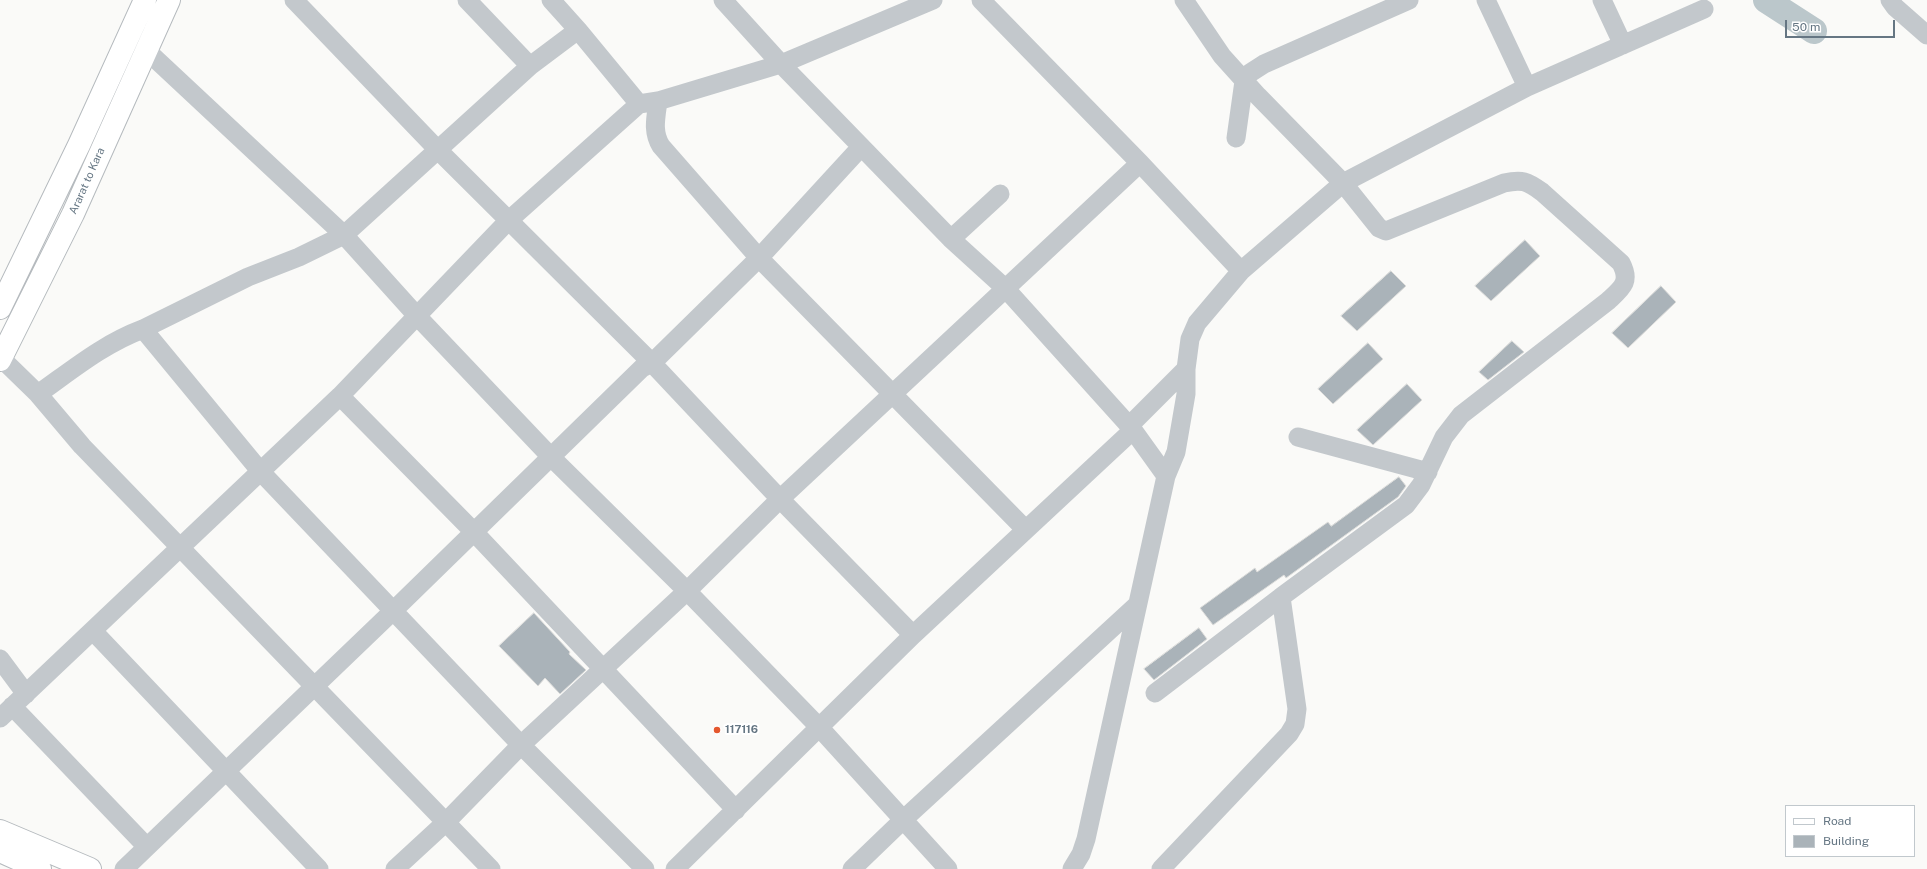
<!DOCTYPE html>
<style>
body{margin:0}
#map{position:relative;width:1927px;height:869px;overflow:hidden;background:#fafaf8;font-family:"Public Sans",sans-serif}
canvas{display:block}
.legend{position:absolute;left:1785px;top:805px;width:130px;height:52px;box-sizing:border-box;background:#fff;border:1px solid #c1c8cd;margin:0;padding:5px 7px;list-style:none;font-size:12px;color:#657683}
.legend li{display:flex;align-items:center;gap:8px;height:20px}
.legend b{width:20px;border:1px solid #c1c8cd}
.scale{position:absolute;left:1785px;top:20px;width:110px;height:18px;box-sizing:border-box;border:2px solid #657683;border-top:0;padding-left:5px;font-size:12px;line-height:14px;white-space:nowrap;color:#657683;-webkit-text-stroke:3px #fff;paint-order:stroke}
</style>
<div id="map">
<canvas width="1927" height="869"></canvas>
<ul class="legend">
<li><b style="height:5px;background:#fff"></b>Road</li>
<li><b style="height:11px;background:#aab3b9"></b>Building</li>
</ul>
<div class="scale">50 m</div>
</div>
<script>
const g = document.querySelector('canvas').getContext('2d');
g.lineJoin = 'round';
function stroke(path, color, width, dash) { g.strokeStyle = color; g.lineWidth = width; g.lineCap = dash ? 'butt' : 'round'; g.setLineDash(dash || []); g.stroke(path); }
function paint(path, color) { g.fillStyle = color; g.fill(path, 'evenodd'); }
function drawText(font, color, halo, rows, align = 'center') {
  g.font = font + ' "Public Sans",sans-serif'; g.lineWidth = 4; g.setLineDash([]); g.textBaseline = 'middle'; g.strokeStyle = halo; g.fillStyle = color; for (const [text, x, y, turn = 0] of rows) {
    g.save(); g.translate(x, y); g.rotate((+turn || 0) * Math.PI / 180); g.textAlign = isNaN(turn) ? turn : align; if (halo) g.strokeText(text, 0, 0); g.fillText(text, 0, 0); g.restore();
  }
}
const river = new Path2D(`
 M 1766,0 L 1814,31`);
const building = new Path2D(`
 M 1525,240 L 1540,256 L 1491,301 L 1475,286 Z
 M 1391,271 L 1406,286 L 1357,331 L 1341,316 Z
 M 1661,286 L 1676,302 L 1628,348 L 1612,333 Z
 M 1512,341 L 1524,352 L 1488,380 L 1479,372 Z
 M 1368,343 L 1383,359 L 1333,404 L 1318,389 Z
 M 1407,384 L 1422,400 L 1373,445 L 1357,430 Z
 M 1399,477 L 1406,486 L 1398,497 L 1286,578 L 1284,575 L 1213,625 L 1200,608 L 1255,568 L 1257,572 L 1328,522 L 1331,526 Z
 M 534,613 L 570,652 L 569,654 L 586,670 L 560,694 L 545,678 L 538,686 L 499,646 Z
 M 1199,628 L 1207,639 L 1154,680 L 1144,669 Z`);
const minor = new Path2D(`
 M 294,0 L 438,150 L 652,363 L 780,499 L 913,635
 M 467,0 L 530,66
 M 551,0 L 578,30
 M 723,0 L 781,64 L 951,239 L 1006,289 L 1133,430 L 1166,476
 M 981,0 L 1140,163 L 1241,271
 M 1486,0 L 1527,87
 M 1602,0 L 1623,45
 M 1890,0 L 1895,7 L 1927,35
 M 146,50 L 344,235 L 417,316 L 551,457 L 687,591 L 819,727 L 948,869
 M 658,101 C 656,117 652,132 661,146 L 759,258 L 1025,529
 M 1236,138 L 1244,81 L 1250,73 L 1264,64 L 1409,0
 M 951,239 L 1000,194
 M 143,329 L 261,472 L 521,745 L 645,869
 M 0,357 L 38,394 C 72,370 103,344 143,329 L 248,277 L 299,257 L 344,235 L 530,66 L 578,30 L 639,104
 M 38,394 L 82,446 L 491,869
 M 340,396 L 473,531 L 736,810
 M 1129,426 L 1186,369
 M 1298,437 L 1428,472
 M 93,631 L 319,869
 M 0,659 L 26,694
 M 1155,693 L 1281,597
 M 12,706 L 147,847 L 394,610 L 642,368 L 652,363 L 759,258 L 861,147
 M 0,718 L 340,396 L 508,221 L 639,104 L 658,101 L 781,64 L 933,0
 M 124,869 L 147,847
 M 395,869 L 446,822 L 521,745 L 687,591 L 780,499 L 1140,163
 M 675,869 L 913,635 L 1133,430
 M 852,869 L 904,819 L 1137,605
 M 1072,869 L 1081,854 L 1086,839 L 1166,476 L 1176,452 L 1186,394 L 1186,369 L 1190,339 L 1197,323 L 1241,271 L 1343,183 L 1527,87 L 1704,9
 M 1161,869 L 1289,734 L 1295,724 L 1297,709 L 1281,597 L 1406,505 L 1421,485 L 1444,437 L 1461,415 L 1608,301 C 1622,288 1631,282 1621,263 L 1542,192 C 1527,181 1522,179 1504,183 L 1386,231 L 1379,228 L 1343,183 L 1258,96 L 1222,56 L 1184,0`);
const major = new Path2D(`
 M 0,308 L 79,145 L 145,0
 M 0,360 L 73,214 L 169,0
 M 0,831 L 90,869
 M 0,851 L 40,869`);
const markers = [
 [717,730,4,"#e4572e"]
];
const streetNames = [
 ["Ararat to Kara",87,181,-66]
];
const poiNames = [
 ["117116",725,730]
];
stroke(river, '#bbc7cb', 26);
paint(building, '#aab3b9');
stroke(building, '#dcdcda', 1);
stroke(major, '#b5babe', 24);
stroke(minor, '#c3c8cc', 19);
stroke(major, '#fff', 22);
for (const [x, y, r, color] of markers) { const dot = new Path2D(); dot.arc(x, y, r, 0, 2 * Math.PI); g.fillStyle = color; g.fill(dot); stroke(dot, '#fff', 1.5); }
drawText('11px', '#657683', '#fff', streetNames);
drawText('bold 11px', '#657683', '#fff', poiNames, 'left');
</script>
